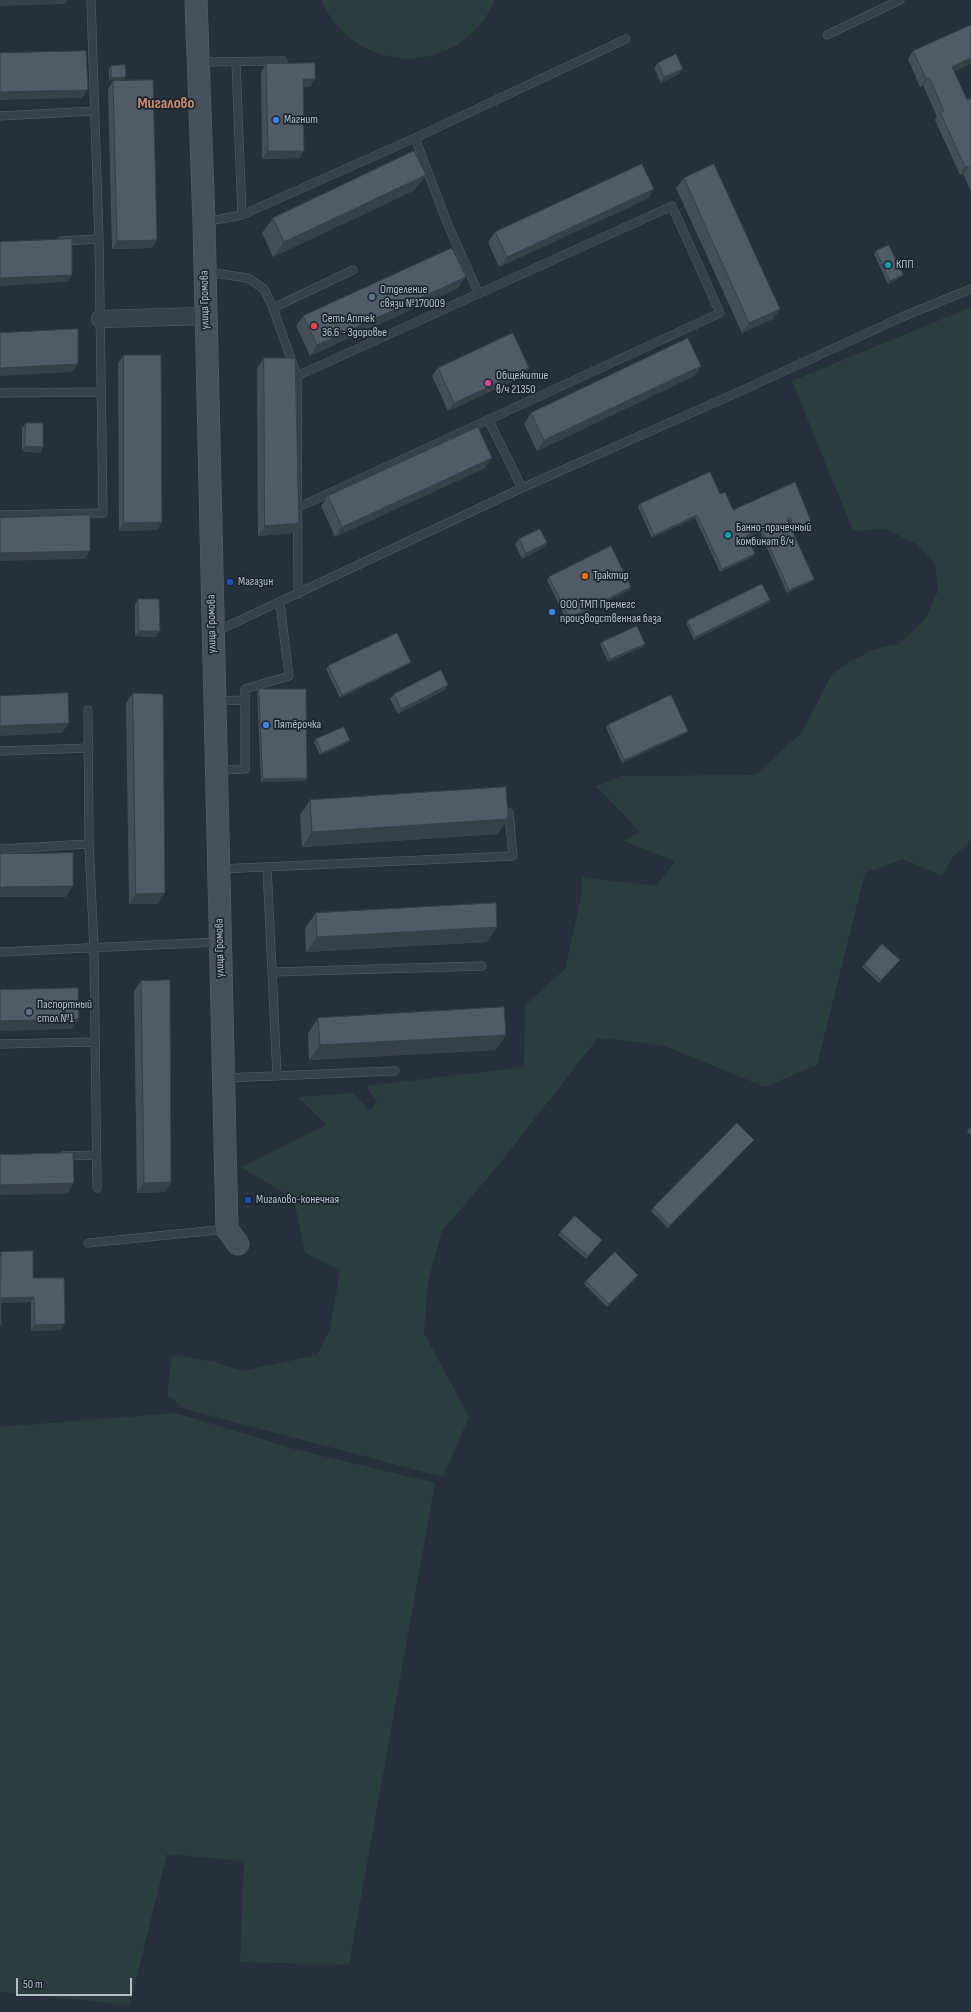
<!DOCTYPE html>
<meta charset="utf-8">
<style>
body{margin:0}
#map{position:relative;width:971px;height:2012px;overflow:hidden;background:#25303a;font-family:"Sofia Sans Condensed",sans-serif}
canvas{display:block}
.scale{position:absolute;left:16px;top:1978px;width:116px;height:18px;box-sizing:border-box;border:2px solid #b4bcc6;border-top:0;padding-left:5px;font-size:12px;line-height:14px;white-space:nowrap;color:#b4bcc6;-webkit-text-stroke:3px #1d262f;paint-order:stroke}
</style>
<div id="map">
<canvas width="971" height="2012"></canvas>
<div class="scale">50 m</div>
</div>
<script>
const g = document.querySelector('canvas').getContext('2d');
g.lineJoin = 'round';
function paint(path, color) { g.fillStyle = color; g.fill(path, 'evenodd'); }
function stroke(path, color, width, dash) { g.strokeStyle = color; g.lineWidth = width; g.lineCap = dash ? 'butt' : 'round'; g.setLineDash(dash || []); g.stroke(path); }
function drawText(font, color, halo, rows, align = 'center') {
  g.font = font + ' "Sofia Sans Condensed",sans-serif'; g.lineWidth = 3.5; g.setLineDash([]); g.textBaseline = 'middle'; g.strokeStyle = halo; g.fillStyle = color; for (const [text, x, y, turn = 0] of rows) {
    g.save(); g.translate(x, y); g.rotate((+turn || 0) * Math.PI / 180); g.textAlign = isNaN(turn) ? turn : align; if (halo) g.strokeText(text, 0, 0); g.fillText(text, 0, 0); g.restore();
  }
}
const green = new Path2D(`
 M 321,0 L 495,0 C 461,78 356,78 321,0 Z
 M 971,307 L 971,841 L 953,857 L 942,876 L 903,859 L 865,873 L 817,1065 L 765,1087 L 662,1045 L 598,1038 L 497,1167 L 442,1231 L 428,1282 L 424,1333 L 469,1417 L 443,1477 L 185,1409 L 167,1395 L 172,1355 L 215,1362 L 241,1371 L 317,1355 L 330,1329 L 340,1270 L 305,1253 L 294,1199 L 241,1167 L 326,1125 L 298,1097 L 353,1093 L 370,1111 L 377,1101 L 366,1086 L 524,1067 L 525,1005 L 565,969 L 581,897 L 582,877 L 656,886 L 675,861 L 623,841 L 640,832 L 596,786 L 620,776 L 755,775 L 802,732 L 832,674 L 851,661 L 874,649 L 899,644 L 925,619 L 938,591 L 935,563 L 916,544 L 886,529 L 853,531 L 792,381 Z
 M 176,1413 L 298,1450 L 435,1483 L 349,1965 L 240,1962 L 244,1861 L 167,1854 L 130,2005 L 0,1992 L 0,1427 Z`);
const lane = new Path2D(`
 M 827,35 L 900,0
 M 199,62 L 283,61
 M 236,62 L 242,215
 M 0,116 L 94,111
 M 415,138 L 448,225 L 479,294
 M 204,222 L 242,215 L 415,138 L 626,39
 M 61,241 L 99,239
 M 207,272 L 248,278 L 264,289 L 273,308 L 297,376 L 672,206 L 720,313 L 299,507
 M 273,308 L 353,270
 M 297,376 L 298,594
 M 0,393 L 101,392
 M 488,419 L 522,488
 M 0,515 L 103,513 L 99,239 L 91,0
 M 215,632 L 522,488 L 743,390 L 902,317 L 971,289
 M 245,700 L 245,689 L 289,676 L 280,603
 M 215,701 L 245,700 L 245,769 L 217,770
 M 88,710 L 89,844 L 94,948 L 97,1188
 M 0,751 L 89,748
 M 0,849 L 89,844
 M 267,867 L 277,1075
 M 219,869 L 513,856 L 509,813
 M 0,952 L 219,942
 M 272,972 L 482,966
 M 0,1044 L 95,1042
 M 224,1078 L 395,1071
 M 63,1156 L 96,1155
 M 88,1243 L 227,1229`);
const street = new Path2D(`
 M 100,319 L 205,316`);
const secondary = new Path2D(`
 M 196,0 L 204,222 L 227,1229 L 238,1244`);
const wall = new Path2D(`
 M 913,51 L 954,71 L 967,100 L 971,98 L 971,191 L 963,174 L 960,175 L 935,120 L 937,117 L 923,85 L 920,87 L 908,59 Z
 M 658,63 L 683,69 L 679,74 L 661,83 L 654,68 Z
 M 266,64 L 315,79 L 310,87 L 303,87 L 304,151 L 299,158 L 262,159 L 261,72 Z
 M 111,66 L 124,80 L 109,80 L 109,68 Z
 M 113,81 L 157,240 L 151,248 L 112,249 L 108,89 Z
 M 684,178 L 780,309 L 773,319 L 742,333 L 676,188 Z
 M 654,189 L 647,199 L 499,267 L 488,242 L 495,232 Z
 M 415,190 L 273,257 L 262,233 L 273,218 Z
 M 876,251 L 903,275 L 901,277 L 888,284 L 874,254 Z
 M 458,288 L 310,356 L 296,326 L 303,316 Z
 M 124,355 L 162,522 L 157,530 L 119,531 L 118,363 Z
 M 264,358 L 292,533 L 258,536 L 257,368 Z
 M 701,366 L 694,376 L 537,451 L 524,424 L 531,413 Z
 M 438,368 L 529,368 L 524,376 L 448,411 L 432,376 Z
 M 26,423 L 43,447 L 40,453 L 22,451 L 22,428 Z
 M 485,468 L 335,537 L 321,506 L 328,496 Z
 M 795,482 L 809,524 L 794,531 L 789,520 L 787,521 L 814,579 L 812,581 L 787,593 L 760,532 L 747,537 L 755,554 L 753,557 L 720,572 L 695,518 L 652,538 L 638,507 L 640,504 L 720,494 L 733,510 Z
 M 519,539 L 543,548 L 522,559 L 515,544 Z
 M 549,577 L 630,590 L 567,621 L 547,580 Z
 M 138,599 L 156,637 L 135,636 L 135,604 Z
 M 768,603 L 694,640 L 686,623 L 687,621 Z
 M 602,642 L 643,647 L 608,662 L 600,644 Z
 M 411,662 L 409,664 L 340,698 L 326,669 L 328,666 Z
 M 259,689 L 307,778 L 305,781 L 261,782 L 257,692 Z
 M 445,690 L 398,714 L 390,699 L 394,694 Z
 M 133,693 L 158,904 L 129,904 L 126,703 Z
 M 608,725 L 688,731 L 686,733 L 622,763 L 606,728 Z
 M 316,739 L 350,740 L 348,743 L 320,755 L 314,742 Z
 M 310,800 L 498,834 L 302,847 L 300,815 Z
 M 316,913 L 497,927 L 487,942 L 306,952 L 305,928 Z
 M 900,960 L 879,983 L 862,967 L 864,965 Z
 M 141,981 L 171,1182 L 164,1192 L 137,1193 L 134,991 Z
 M 318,1018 L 496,1050 L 309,1060 L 308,1033 Z
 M 971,1126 L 971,1135 L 967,1132 Z
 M 752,1142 L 668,1228 L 651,1211 L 653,1208 Z
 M 560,1232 L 600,1243 L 586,1259 L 558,1235 Z
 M 1,1252 L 33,1278 L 61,1330 L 31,1331 L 31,1302 L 1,1303 L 0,1327 L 0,1253 Z
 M 638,1275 L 636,1278 L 607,1307 L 584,1284 L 586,1281 Z`);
const shadedWall = new Path2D(`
 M 0,0 L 68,0 L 65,4 L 0,6 Z
 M 971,58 L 971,64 L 947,75 L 952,67 Z
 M 683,69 L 679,74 L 661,83 L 664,77 Z
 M 126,77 L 124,80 L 109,80 L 111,78 Z
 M 929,77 L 923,85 L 920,87 L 926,79 Z
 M 303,79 L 315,79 L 310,87 L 298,87 Z
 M 88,90 L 82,98 L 0,100 L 0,92 Z
 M 268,151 L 304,151 L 299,158 L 262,159 Z
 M 969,166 L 963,174 L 960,175 L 965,167 Z
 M 426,175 L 415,190 L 273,257 L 284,242 Z
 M 654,189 L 647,199 L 499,267 L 507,257 Z
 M 157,240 L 151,248 L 112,249 L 117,241 Z
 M 72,275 L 67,282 L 0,286 L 0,278 Z
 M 903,275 L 901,277 L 888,284 L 890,281 Z
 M 466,277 L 458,288 L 310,356 L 317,345 Z
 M 780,309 L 773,319 L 742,333 L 749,323 Z
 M 78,364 L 72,372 L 0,376 L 0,368 Z
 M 701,366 L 694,376 L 537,451 L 544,440 Z
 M 529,368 L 524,376 L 448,411 L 454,403 Z
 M 25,446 L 43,447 L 40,453 L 22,451 Z
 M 492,458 L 485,468 L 335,537 L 342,527 Z
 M 697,515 L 695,518 L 652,538 L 654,535 Z
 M 811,521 L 809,524 L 794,531 L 795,529 Z
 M 162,522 L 157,530 L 119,531 L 124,523 Z
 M 299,523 L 292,533 L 258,536 L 265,526 Z
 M 761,529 L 760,532 L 745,539 L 746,536 Z
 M 547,543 L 543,548 L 522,559 L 526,553 Z
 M 90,551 L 85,559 L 0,561 L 0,553 Z
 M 755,554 L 753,557 L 720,572 L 722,569 Z
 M 814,579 L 812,581 L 787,593 L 789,590 Z
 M 631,587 L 630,590 L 567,621 L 569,618 Z
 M 770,600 L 768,603 L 694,640 L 695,637 Z
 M 139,631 L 160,631 L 156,637 L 135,636 Z
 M 645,644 L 643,647 L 608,662 L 610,659 Z
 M 411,662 L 409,664 L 340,698 L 342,695 Z
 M 448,685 L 445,690 L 398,714 L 401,709 Z
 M 69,723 L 62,733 L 0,736 L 0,726 Z
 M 688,731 L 686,733 L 622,763 L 624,760 Z
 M 350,740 L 348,743 L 320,755 L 322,753 Z
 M 307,778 L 305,781 L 261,782 L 263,779 Z
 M 508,819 L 498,834 L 302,847 L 312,832 Z
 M 73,886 L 66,897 L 0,897 L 0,887 Z
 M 165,893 L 158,904 L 129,904 L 136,894 Z
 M 497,927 L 487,942 L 306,952 L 317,937 Z
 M 79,1019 L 72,1029 L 0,1031 L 0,1021 Z
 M 506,1035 L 496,1050 L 309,1060 L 320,1045 Z
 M 754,1140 L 752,1142 L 668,1228 L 670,1225 Z
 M 171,1182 L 164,1192 L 137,1193 L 144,1183 Z
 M 74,1183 L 67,1194 L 0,1195 L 0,1185 Z
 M 638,1275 L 636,1278 L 607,1307 L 609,1304 Z
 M 34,1297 L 31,1302 L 0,1303 L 1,1298 Z
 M 65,1324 L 61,1330 L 31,1331 L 35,1325 Z`);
const building = new Path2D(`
 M 971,25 L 971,58 L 952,67 L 967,100 L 971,98 L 971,171 L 969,166 L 965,167 L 940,112 L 944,111 L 929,77 L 926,79 L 913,51 Z
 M 86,51 L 88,90 L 0,92 L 0,53 Z
 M 676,54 L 683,69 L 664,77 L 658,63 Z
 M 315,63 L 315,79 L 303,79 L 304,151 L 268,151 L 266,64 Z
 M 125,65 L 126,77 L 111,78 L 111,66 Z
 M 153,80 L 157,240 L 117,241 L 113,81 Z
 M 414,151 L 426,175 L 284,242 L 273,218 Z
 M 642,164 L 654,189 L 507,257 L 495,232 Z
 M 714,164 L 780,309 L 749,323 L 684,178 Z
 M 72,239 L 72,275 L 0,278 L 0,242 Z
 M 889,245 L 903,275 L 890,281 L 876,251 Z
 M 452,248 L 466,277 L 317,345 L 303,316 Z
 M 78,329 L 78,364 L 0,368 L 0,333 Z
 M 513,333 L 529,368 L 454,403 L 438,368 Z
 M 688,338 L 701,366 L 544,440 L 531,413 Z
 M 124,355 L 161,355 L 162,522 L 124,523 Z
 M 264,358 L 295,358 L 299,523 L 265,526 Z
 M 26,423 L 43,423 L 43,447 L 25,446 Z
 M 478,427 L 492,458 L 342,527 L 328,496 Z
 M 710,472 L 720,494 L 725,492 L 733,510 L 795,482 L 811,521 L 795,529 L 790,517 L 787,519 L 814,579 L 789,590 L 761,529 L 746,536 L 755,554 L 722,569 L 697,515 L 654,535 L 640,504 Z
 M 90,515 L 90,551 L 0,553 L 0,518 Z
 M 540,529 L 547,543 L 526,553 L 519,539 Z
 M 611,546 L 631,587 L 569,618 L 549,577 Z
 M 762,584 L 770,600 L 695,637 L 687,621 Z
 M 138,599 L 159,599 L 160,631 L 139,631 Z
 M 637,626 L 645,644 L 610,659 L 602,642 Z
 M 397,633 L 411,662 L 342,695 L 328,666 Z
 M 441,670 L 448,685 L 401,709 L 394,694 Z
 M 259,689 L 306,689 L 307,778 L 263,779 Z
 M 68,693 L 69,723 L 0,726 L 0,696 Z
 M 133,693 L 163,694 L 165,893 L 136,894 Z
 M 671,695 L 688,731 L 624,760 L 608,725 Z
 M 344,727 L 350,740 L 322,753 L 316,739 Z
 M 506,787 L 508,819 L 312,832 L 310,800 Z
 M 73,853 L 73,886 L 0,887 L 0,854 Z
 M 496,903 L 497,927 L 317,937 L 316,913 Z
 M 882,944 L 900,960 L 881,980 L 864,965 Z
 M 170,980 L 171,1182 L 144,1183 L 141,981 Z
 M 78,988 L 79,1019 L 0,1021 L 0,990 Z
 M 504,1007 L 506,1035 L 320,1045 L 318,1018 Z
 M 737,1123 L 754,1140 L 670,1225 L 653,1208 Z
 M 73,1153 L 74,1183 L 0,1185 L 0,1155 Z
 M 575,1216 L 602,1240 L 588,1256 L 560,1232 Z
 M 33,1251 L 33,1278 L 64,1278 L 65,1324 L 35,1325 L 34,1297 L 1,1298 L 1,1325 L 0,1325 L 0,1279 L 1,1279 L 1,1252 Z
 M 615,1252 L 638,1275 L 609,1304 L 586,1281 Z`);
const markers = [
 [276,120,4,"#3f7fe0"],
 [888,265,4,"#0f9aa8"],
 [372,297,4,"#5c6f8a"],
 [314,326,4,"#e0444e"],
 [488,383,4,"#d1479c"],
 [728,535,4,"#0f9aa8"],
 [585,576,4,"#e8710a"],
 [230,582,4,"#1a4fb4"],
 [552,612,4,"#3f7fe0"],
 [266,725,4,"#3f7fe0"],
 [29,1012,4,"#5c6f8a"],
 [248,1200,4,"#1a4fb4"]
];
const poiNames = [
 ["Магнит",284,120],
 ["КПП",896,265],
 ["Отделение",380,290],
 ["связи №170009",380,304],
 ["Сеть Аптек",322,319],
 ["36.6 - Здоровье",322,333],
 ["Общежитие",496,376],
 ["в/ч 21350",496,390],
 ["Банно-прачечный",736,528],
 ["комбинат в/ч",736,542],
 ["Трактир",593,576],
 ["Магазин",238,582],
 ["ООО ТМП Премегс",560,605],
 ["производственная база",560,619],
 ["Пятёрочка",274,725],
 ["Паспортный",37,1005],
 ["стол №1",37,1019],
 ["Мигалово-конечная",256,1200]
];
const streetNames = [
 ["улица Громова",205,300,-91],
 ["улица Громова",212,624,-91],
 ["улица Громова",220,948,-91]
];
const districtNames = [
 ["Мигалово",166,104]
];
paint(green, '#2a3e3d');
stroke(lane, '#565f68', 9);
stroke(street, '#565f68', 18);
stroke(secondary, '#565f68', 23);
stroke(lane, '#38414a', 8);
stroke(street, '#38414a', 17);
stroke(secondary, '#47515d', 22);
paint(wall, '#454e59');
paint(shadedWall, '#384048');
paint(building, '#505b67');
stroke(building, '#384048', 1);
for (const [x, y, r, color] of markers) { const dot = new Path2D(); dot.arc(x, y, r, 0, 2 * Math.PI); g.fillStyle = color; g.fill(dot); stroke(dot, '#1d262f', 1.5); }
drawText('12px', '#b4bcc6', '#1d262f', poiNames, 'left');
drawText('12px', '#b4bcc6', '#1d262f', streetNames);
drawText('bold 16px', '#cb8a69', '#1d262f', districtNames);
</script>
